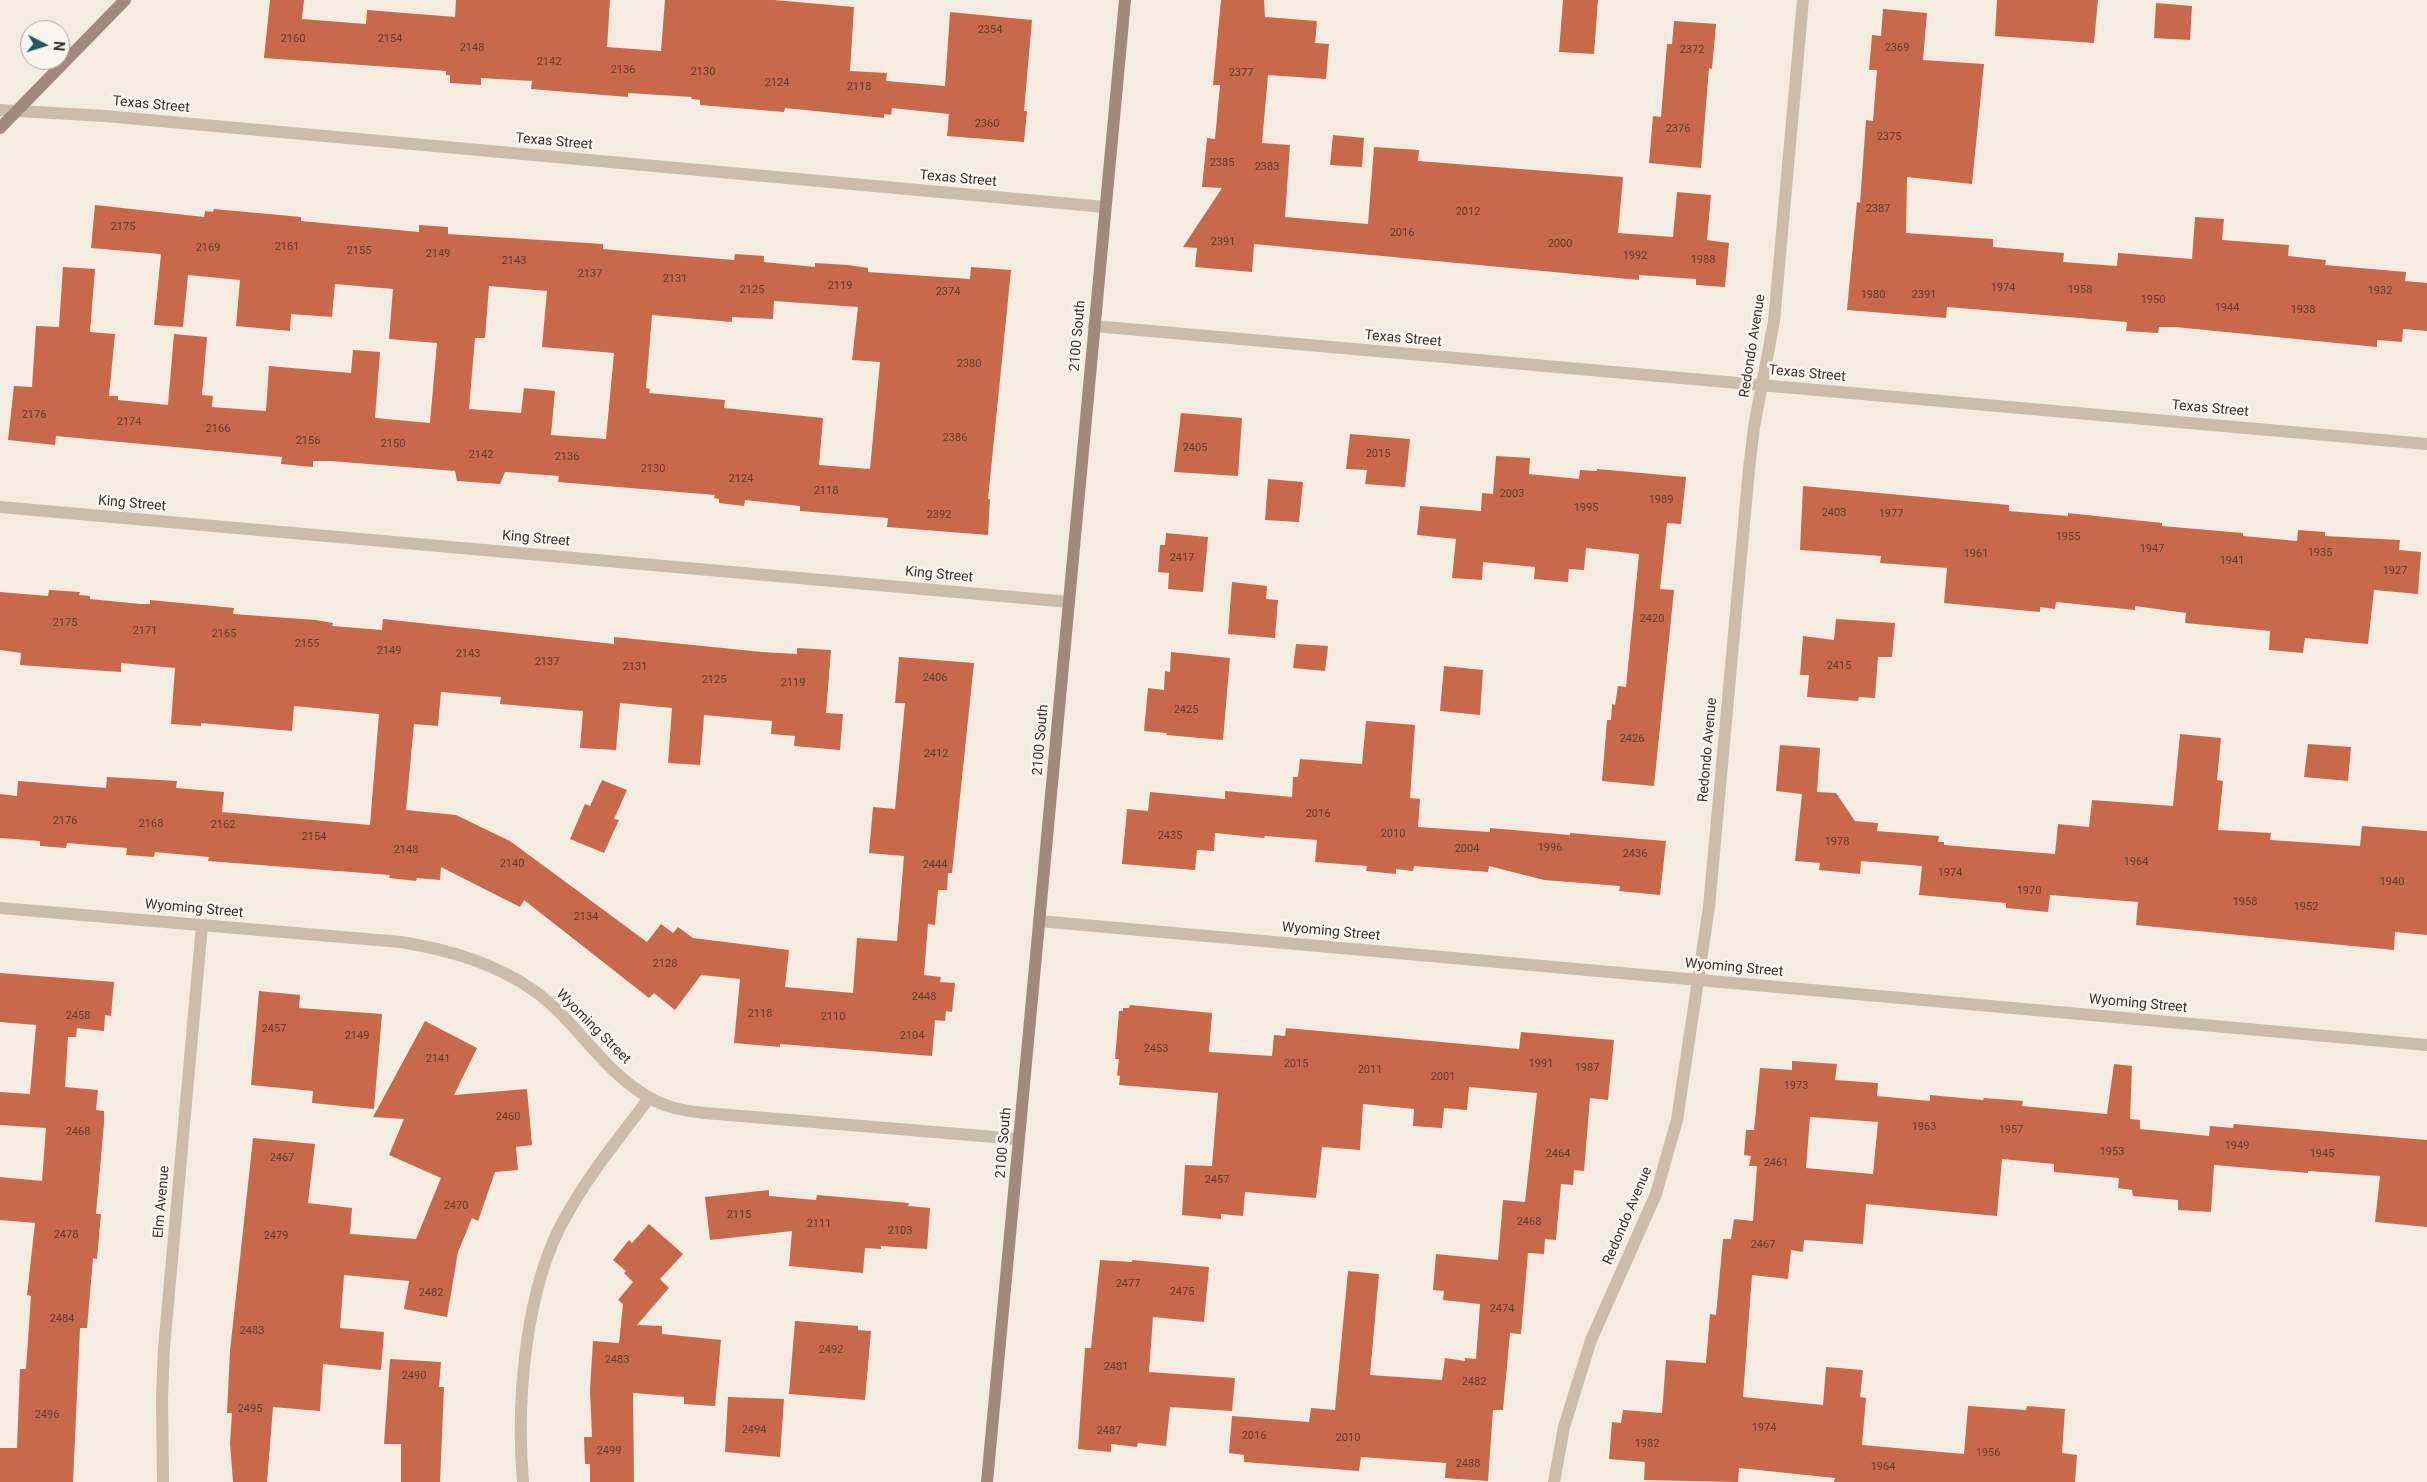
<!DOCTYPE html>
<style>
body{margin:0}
#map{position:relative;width:2427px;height:1482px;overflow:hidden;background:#f4ebe1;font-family:Roboto,sans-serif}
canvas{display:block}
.north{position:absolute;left:20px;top:20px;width:50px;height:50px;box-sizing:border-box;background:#fbf5ee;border:1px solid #aea6a0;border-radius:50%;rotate:95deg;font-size:14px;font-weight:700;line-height:20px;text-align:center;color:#3b302b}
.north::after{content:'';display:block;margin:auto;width:18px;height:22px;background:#1f5a5e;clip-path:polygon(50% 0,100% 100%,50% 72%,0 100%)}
</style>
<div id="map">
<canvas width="2427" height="1482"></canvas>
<div class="north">N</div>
</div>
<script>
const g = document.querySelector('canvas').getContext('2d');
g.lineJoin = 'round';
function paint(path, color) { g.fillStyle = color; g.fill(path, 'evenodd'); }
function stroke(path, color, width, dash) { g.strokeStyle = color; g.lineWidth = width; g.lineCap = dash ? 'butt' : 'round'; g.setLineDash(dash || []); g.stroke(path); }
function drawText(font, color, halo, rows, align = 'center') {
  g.font = font + ' Roboto,sans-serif'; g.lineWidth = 5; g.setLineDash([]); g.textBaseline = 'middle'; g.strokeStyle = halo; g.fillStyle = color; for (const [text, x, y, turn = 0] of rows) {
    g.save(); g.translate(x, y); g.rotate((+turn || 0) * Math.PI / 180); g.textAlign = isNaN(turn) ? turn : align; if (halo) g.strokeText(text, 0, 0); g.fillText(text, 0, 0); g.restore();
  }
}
const building = new Path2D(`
 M 270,0 L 304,0 L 302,19 L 366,24 L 367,10 L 455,17 L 456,0 L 610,0 L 607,47 L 661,51 L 665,0 L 774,0 L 854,7 L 850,71 L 887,73 L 886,81 L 945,86 L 950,12 L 1032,20 L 1024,111 L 1027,111 L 1024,142 L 947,136 L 949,114 L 892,108 L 891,115 L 884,114 L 884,118 L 785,108 L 784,112 L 700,105 L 700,100 L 691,99 L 692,97 L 628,93 L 628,97 L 531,89 L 532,81 L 481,78 L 481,85 L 450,83 L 450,75 L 446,75 L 446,71 L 264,58 Z
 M 1221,0 L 1264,0 L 1265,17 L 1317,21 L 1315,43 L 1329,44 L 1326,79 L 1268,75 L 1262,143 L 1290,145 L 1285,217 L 1368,224 L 1374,147 L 1419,150 L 1418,161 L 1623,177 L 1618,233 L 1673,237 L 1677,192 L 1711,195 L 1707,240 L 1729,243 L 1725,287 L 1696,285 L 1696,279 L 1639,275 L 1639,280 L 1254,244 L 1252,272 L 1195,267 L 1197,248 L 1183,247 L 1222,188 L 1202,187 L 1207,138 L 1215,139 L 1220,85 L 1213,85 Z
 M 1563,0 L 1598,0 L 1594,54 L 1559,52 Z
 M 1997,0 L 2098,0 L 2094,43 L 1995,36 Z
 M 2156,3 L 2192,6 L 2190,40 L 2154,38 Z
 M 1883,9 L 1927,13 L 1923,60 L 1984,64 L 1972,184 L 1907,177 L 1906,233 L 1993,239 L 1993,247 L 2064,253 L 2063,262 L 2117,266 L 2118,253 L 2192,259 L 2195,217 L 2224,219 L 2222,240 L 2289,245 L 2288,256 L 2326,260 L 2325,265 L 2406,272 L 2405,281 L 2427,283 L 2427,331 L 2403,329 L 2402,342 L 2377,340 L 2377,347 L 2175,327 L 2159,327 L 2158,333 L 2126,331 L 2127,322 L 1947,307 L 1946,318 L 1847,310 L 1857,202 L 1860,203 L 1866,120 L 1873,121 L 1877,70 L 1869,70 L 1872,35 L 1881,36 Z
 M 1674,21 L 1716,24 L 1712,69 L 1709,68 L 1701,168 L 1649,163 L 1653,116 L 1661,117 L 1667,44 L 1672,44 Z
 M 1333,135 L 1364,138 L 1362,167 L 1330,165 Z
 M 95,205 L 204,217 L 205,211 L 213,212 L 214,209 L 301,217 L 301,221 L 419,232 L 419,225 L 448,227 L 448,234 L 603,244 L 603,249 L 614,250 L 734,260 L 735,254 L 764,256 L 764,262 L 815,267 L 815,263 L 848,265 L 868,268 L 868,272 L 970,279 L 971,267 L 1011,270 L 988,499 L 990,499 L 988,535 L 887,527 L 888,518 L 800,511 L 800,506 L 745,500 L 744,506 L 719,503 L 719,499 L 714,498 L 715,495 L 558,482 L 559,476 L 505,472 L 500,484 L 457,481 L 455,471 L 330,461 L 313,461 L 313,467 L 281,464 L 282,457 L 56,436 L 55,445 L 8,440 L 14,386 L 32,387 L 36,326 L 59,327 L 63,267 L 95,269 L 90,332 L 115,334 L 109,396 L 118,396 L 118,400 L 168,405 L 174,334 L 207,337 L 202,395 L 213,396 L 212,407 L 266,411 L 269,366 L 351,373 L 353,350 L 380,352 L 375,418 L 430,423 L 437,343 L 389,339 L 393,289 L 335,284 L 332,317 L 291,314 L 290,331 L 236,326 L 240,280 L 188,275 L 183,327 L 154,325 L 161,254 L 91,248 ZM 489,286 L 547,291 L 542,347 L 614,353 L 606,439 L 551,435 L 555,391 L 524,388 L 521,413 L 469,409 L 475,338 L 485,338 ZM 774,301 L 858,307 L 852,360 L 880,362 L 870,469 L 819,465 L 823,418 L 724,408 L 725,400 L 649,393 L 650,389 L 646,388 L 652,315 L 732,322 L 732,317 L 773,319 Z
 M 1181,413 L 1242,418 L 1238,476 L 1174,472 Z
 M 1350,434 L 1410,439 L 1405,487 L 1365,484 L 1367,470 L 1346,469 Z
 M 1496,456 L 1530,458 L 1529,474 L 1579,479 L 1580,470 L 1597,471 L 1597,469 L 1686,477 L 1681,524 L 1667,523 L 1660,589 L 1674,590 L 1654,786 L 1602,781 L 1607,720 L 1611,720 L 1612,704 L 1615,705 L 1618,686 L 1626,687 L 1639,554 L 1586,548 L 1584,570 L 1569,569 L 1568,582 L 1534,579 L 1535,567 L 1483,562 L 1482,580 L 1452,578 L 1456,539 L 1417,535 L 1420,506 L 1481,511 L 1482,493 L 1493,494 Z
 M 1268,479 L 1303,482 L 1299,522 L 1265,520 Z
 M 1803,486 L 2009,505 L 2009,511 L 2068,516 L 2068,513 L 2162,523 L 2162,526 L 2243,533 L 2243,536 L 2297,541 L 2298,530 L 2325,532 L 2325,536 L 2400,540 L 2399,550 L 2421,552 L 2418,594 L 2374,590 L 2368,644 L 2305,638 L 2303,653 L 2269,650 L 2270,631 L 2185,623 L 2186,613 L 2135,606 L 2135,610 L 2056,602 L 2055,609 L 2040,607 L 2040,612 L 1944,603 L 1947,568 L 1880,563 L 1881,556 L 1800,550 Z
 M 1166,533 L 1208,537 L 1203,592 L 1168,589 L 1169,573 L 1158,572 L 1160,545 L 1165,545 Z
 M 1232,582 L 1267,586 L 1266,599 L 1278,600 L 1275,638 L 1228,634 Z
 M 49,590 L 80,592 L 79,595 L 90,596 L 90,599 L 140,604 L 150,604 L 150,600 L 234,608 L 233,614 L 316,620 L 333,623 L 332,626 L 382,630 L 383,619 L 614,644 L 614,637 L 762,652 L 797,654 L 797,648 L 831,650 L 826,713 L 843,714 L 840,750 L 794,746 L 795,736 L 771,734 L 772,721 L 704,715 L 700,765 L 668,763 L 672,708 L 620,703 L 616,750 L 580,748 L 583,711 L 500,704 L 501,697 L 441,692 L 438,726 L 414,724 L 406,810 L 456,815 L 510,841 L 647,942 L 661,924 L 673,933 L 678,927 L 693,938 L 789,950 L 785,987 L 853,993 L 857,938 L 897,941 L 904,856 L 869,853 L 873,807 L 895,809 L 905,703 L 895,703 L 899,657 L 974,663 L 952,873 L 948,873 L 947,890 L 938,890 L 935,925 L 928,924 L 924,975 L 941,977 L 940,982 L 955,983 L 952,1012 L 946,1011 L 945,1021 L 935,1020 L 932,1056 L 780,1044 L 780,1047 L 734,1043 L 740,979 L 701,975 L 675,1010 L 654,993 L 649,998 L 524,900 L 520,907 L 441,867 L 440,880 L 417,878 L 416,881 L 389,878 L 390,875 L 208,861 L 209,857 L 155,852 L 154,857 L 126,855 L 127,848 L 67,843 L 66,848 L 40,846 L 40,841 L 0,838 L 0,794 L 17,796 L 18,781 L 106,788 L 107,777 L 177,781 L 176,788 L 224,792 L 222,812 L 370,825 L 379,714 L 294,706 L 292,731 L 201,723 L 201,726 L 171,724 L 175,668 L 121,663 L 121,672 L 20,665 L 21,653 L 0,650 L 0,592 L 48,596 Z
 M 1836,619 L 1895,623 L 1892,657 L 1878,657 L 1875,698 L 1859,697 L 1858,701 L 1807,697 L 1809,675 L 1800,675 L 1803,636 L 1834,640 Z
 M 1296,644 L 1328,646 L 1325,671 L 1293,668 Z
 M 1171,652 L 1230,658 L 1223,740 L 1166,735 L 1167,733 L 1144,731 L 1148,688 L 1164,690 L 1165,671 L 1170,672 Z
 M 1444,666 L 1483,670 L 1480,715 L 1440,711 Z
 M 1366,721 L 1415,725 L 1410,798 L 1420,799 L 1418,827 L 1490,832 L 1490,828 L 1570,835 L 1570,833 L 1666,841 L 1660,895 L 1619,891 L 1620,886 L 1544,880 L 1489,866 L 1488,872 L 1414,866 L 1413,871 L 1396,869 L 1396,874 L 1366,871 L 1367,866 L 1315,862 L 1317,840 L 1265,836 L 1264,838 L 1215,833 L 1214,851 L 1197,850 L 1195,870 L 1122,864 L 1127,809 L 1148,811 L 1150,792 L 1225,799 L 1225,791 L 1292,797 L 1293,777 L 1298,777 L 1300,759 L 1362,764 Z
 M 2180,734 L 2221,738 L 2217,780 L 2223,781 L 2218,830 L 2271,833 L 2270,840 L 2360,846 L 2362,826 L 2427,831 L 2427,935 L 2395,932 L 2394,950 L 2136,925 L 2138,902 L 2050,895 L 2048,912 L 2006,908 L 2006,903 L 1919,895 L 1922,866 L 1861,861 L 1860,874 L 1819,870 L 1820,863 L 1795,861 L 1802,794 L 1776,791 L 1780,745 L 1820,748 L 1817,792 L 1836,793 L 1855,821 L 1878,823 L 1877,831 L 1939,836 L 1938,842 L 1944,842 L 1944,845 L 2055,854 L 2058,824 L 2089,827 L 2092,800 L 2173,806 Z
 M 2308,744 L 2351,747 L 2348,781 L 2304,777 Z
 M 602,780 L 627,790 L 614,819 L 619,820 L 604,853 L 570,839 L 585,804 L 590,806 Z
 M 0,973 L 114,982 L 111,1016 L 105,1015 L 104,1031 L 77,1028 L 76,1037 L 68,1037 L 65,1087 L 98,1090 L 96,1110 L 104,1111 L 104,1123 L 96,1214 L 101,1214 L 97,1259 L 93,1258 L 87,1328 L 80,1328 L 73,1482 L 0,1482 L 0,1448 L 17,1448 L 20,1369 L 26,1369 L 31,1296 L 27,1295 L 35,1223 L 0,1220 L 0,1177 L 42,1181 L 46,1128 L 0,1125 L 0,1092 L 30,1094 L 36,1025 L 0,1022 Z
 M 259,991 L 300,995 L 299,1008 L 382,1014 L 374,1109 L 312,1103 L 313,1091 L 251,1085 Z
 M 1130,1005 L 1212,1013 L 1209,1052 L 1272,1056 L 1274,1035 L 1285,1036 L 1286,1028 L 1519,1049 L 1521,1032 L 1614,1040 L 1608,1100 L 1590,1098 L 1584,1171 L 1574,1170 L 1573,1185 L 1561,1184 L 1556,1240 L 1545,1239 L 1544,1254 L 1528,1253 L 1521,1334 L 1510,1333 L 1503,1410 L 1493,1410 L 1488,1481 L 1445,1478 L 1446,1463 L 1361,1457 L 1359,1471 L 1244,1462 L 1244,1455 L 1229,1453 L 1232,1416 L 1309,1422 L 1311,1408 L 1335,1410 L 1348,1271 L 1379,1274 L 1370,1375 L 1442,1380 L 1445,1358 L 1465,1361 L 1465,1358 L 1476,1359 L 1480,1304 L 1443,1300 L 1444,1291 L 1433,1290 L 1436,1254 L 1498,1260 L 1503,1200 L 1525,1202 L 1537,1093 L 1469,1087 L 1467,1110 L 1444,1108 L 1442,1128 L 1413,1126 L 1414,1109 L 1363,1104 L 1360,1150 L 1322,1147 L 1316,1198 L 1245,1192 L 1243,1216 L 1221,1214 L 1221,1219 L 1182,1215 L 1185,1165 L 1212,1166 L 1218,1093 L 1119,1085 L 1120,1076 L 1117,1075 L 1119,1059 L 1115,1059 L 1119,1011 L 1123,1011 L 1123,1008 L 1129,1008 Z
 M 425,1021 L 477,1048 L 454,1095 L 527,1089 L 532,1145 L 516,1147 L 518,1170 L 495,1172 L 478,1221 L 472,1218 L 458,1252 L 447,1317 L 404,1309 L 409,1281 L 344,1275 L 340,1328 L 384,1332 L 381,1370 L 323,1364 L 320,1411 L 273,1407 L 267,1482 L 233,1482 L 230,1443 L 232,1413 L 227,1413 L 230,1351 L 253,1138 L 315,1144 L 308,1203 L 352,1208 L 350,1234 L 416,1239 L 441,1178 L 389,1155 L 404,1119 L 373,1117 Z
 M 1792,1061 L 1837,1064 L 1835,1080 L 1878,1083 L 1877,1096 L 1930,1101 L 1930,1095 L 1983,1100 L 1984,1098 L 2023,1101 L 2022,1106 L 2107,1114 L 2114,1064 L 2132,1066 L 2130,1119 L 2140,1120 L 2140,1129 L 2209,1136 L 2210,1126 L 2233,1128 L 2234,1124 L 2427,1140 L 2427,1227 L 2375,1222 L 2380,1176 L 2308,1171 L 2308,1173 L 2214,1165 L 2211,1212 L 2178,1210 L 2178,1200 L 2133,1196 L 2132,1190 L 2118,1188 L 2119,1178 L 2054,1172 L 2054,1164 L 2002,1159 L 1997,1216 L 1866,1204 L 1863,1244 L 1804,1240 L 1803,1252 L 1791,1250 L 1788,1279 L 1752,1275 L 1743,1397 L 1823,1405 L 1826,1367 L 1863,1370 L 1860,1397 L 1866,1398 L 1862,1445 L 1964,1454 L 1968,1406 L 2026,1410 L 2027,1406 L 2065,1409 L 2062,1453 L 2077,1455 L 2075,1482 L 1834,1482 L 1835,1478 L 1739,1468 L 1738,1482 L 1644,1480 L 1645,1462 L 1609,1459 L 1612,1422 L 1621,1423 L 1623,1410 L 1662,1413 L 1666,1360 L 1706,1363 L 1710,1314 L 1716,1315 L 1723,1239 L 1731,1239 L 1734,1219 L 1753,1221 L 1757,1166 L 1749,1166 L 1751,1156 L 1744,1155 L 1746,1130 L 1754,1130 L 1760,1068 L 1792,1070 ZM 1810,1117 L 1878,1122 L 1873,1174 L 1806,1168 Z
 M 769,1190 L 769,1196 L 816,1200 L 817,1195 L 909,1203 L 908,1206 L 930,1208 L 927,1249 L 881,1246 L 881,1249 L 865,1248 L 863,1273 L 789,1266 L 792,1231 L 710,1240 L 705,1197 Z
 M 649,1224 L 683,1254 L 660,1279 L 669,1288 L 637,1325 L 662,1326 L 662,1334 L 721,1340 L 715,1406 L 684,1404 L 684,1397 L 633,1393 L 634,1482 L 590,1482 L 590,1464 L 585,1464 L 584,1437 L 592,1437 L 590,1389 L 593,1341 L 619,1343 L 623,1304 L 618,1300 L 633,1282 L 624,1273 L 626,1271 L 613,1260 L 629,1240 L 632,1243 Z
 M 1100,1260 L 1132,1262 L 1132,1260 L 1209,1267 L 1204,1322 L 1153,1317 L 1149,1372 L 1235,1378 L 1232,1411 L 1170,1407 L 1166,1446 L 1138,1443 L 1137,1447 L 1111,1444 L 1111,1452 L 1078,1449 L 1085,1348 L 1091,1348 Z
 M 795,1321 L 858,1326 L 858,1330 L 871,1331 L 865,1400 L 789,1394 Z
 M 390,1359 L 441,1362 L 439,1387 L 444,1387 L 440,1482 L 401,1482 L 401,1444 L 384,1444 Z
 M 728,1397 L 784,1399 L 780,1457 L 725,1452 Z`);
const street = new Path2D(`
 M 0,110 L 105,116 L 1105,207
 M 1094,326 L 2427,444
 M 0,507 L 1069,602
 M 0,908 L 401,942 C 449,950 496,963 536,992 C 578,1023 604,1073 650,1098 C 667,1108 686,1111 705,1113 L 1019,1139
 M 1039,921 L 2427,1045
 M 163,1482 L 162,1398 L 164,1348 L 202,925
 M 523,1482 C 516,1401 525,1287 566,1216 C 589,1174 621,1136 649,1098
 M 1554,1482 L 1564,1427 L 1591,1340 L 1656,1194 L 1677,1120 L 1709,907 L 1749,469 L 1754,427 L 1774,321 L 1803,0`);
const secondary = new Path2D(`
 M 0,128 L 125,0
 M 987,1482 L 1125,0`);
const numberNames = [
 ["2354",990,30],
 ["2160",293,39],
 ["2154",390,39],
 ["2148",472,48],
 ["2369",1897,48],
 ["2372",1692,50],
 ["2142",549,62],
 ["2136",623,70],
 ["2130",703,72],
 ["2377",1241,73],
 ["2124",777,83],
 ["2118",859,87],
 ["2360",987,124],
 ["2376",1678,129],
 ["2375",1889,137],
 ["2385",1222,163],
 ["2383",1267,167],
 ["2387",1878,209],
 ["2012",1468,212],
 ["2175",123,227],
 ["2016",1402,233],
 ["2391",1223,242],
 ["2000",1560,244],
 ["2161",287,247],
 ["2169",208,248],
 ["2155",359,251],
 ["2149",438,254],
 ["1992",1635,256],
 ["1988",1703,260],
 ["2143",514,261],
 ["2137",590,274],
 ["2131",675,279],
 ["2119",840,286],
 ["1974",2003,288],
 ["2125",752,290],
 ["1958",2080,290],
 ["1932",2380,291],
 ["2374",948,292],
 ["1980",1873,295],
 ["2391",1924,295],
 ["1950",2153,300],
 ["1944",2227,308],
 ["1938",2303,310],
 ["2380",969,364],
 ["2176",34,415],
 ["2174",129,422],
 ["2166",218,429],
 ["2386",955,438],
 ["2156",308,441],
 ["2150",393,444],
 ["2405",1195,448],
 ["2015",1378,454],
 ["2142",481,455],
 ["2136",567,457],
 ["2130",653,469],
 ["2124",741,479],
 ["2118",826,491],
 ["2003",1512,494],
 ["1989",1661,500],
 ["1995",1586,508],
 ["2403",1834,513],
 ["1977",1891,514],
 ["2392",939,515],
 ["1955",2068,537],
 ["1947",2152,549],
 ["1935",2320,553],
 ["1961",1976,554],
 ["2417",1182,558],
 ["1941",2232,561],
 ["1927",2395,571],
 ["2420",1652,619],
 ["2175",65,623],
 ["2171",145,631],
 ["2165",224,634],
 ["2155",307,644],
 ["2149",389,651],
 ["2143",468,654],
 ["2137",547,662],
 ["2415",1839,666],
 ["2131",635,667],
 ["2406",935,678],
 ["2125",714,680],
 ["2119",793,683],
 ["2425",1186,710],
 ["2426",1632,739],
 ["2412",936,754],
 ["2016",1318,814],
 ["2176",65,821],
 ["2168",151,824],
 ["2162",223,825],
 ["2010",1393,834],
 ["2435",1170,836],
 ["2154",314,837],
 ["1978",1837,842],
 ["1996",1550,848],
 ["2004",1467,849],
 ["2148",406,850],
 ["2436",1635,854],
 ["1964",2136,862],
 ["2140",512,864],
 ["2444",935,865],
 ["1974",1950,873],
 ["1940",2392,882],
 ["1970",2029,891],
 ["1958",2245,902],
 ["1952",2306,907],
 ["2134",586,917],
 ["2128",665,964],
 ["2448",924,997],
 ["2118",760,1014],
 ["2458",78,1016],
 ["2110",833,1017],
 ["2457",274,1029],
 ["2149",357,1036],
 ["2104",912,1036],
 ["2453",1156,1049],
 ["2141",438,1059],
 ["2015",1296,1064],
 ["1991",1541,1064],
 ["1987",1587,1068],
 ["2011",1370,1070],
 ["2001",1443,1077],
 ["1973",1796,1086],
 ["2460",508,1117],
 ["1963",1924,1127],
 ["1957",2011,1130],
 ["2468",78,1132],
 ["1949",2237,1146],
 ["1953",2112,1152],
 ["2464",1558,1154],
 ["1945",2322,1154],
 ["2467",282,1158],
 ["2461",1776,1163],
 ["2457",1217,1180],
 ["2470",456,1206],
 ["2115",739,1215],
 ["2468",1529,1222],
 ["2111",819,1224],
 ["2103",900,1231],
 ["2478",66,1235],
 ["2479",276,1236],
 ["2467",1763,1245],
 ["2477",1128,1284],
 ["2475",1182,1292],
 ["2482",431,1293],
 ["2474",1502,1309],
 ["2484",62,1319],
 ["2483",252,1331],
 ["2492",831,1350],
 ["2483",617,1360],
 ["2481",1116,1367],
 ["2490",414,1376],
 ["2482",1474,1382],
 ["2495",250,1409],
 ["2496",47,1415],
 ["1974",1764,1428],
 ["2494",754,1430],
 ["2487",1109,1431],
 ["2016",1254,1436],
 ["2010",1348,1438],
 ["1982",1647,1444],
 ["2499",609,1451],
 ["1956",1988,1453],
 ["2488",1468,1464],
 ["1964",1883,1467]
];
const streetNames = [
 ["Texas Street",151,105,5],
 ["Texas Street",554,142,5],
 ["Texas Street",958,179,5],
 ["2100 South",1078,336,-85],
 ["Texas Street",1403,339,5],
 ["Redondo Avenue",1753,346,-81],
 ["Texas Street",1807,374,5],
 ["Texas Street",2210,409,5],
 ["King Street",132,504,5],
 ["King Street",536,539,5],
 ["King Street",939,575,5],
 ["2100 South",1041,740,-85],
 ["Redondo Avenue",1708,750,-85],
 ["Wyoming Street",194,909,5],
 ["Wyoming Street",1331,932,5],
 ["Wyoming Street",1734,968,5],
 ["Wyoming Street",2138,1004,5],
 ["Wyoming Street",593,1027,45],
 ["2100 South",1004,1143,-85],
 ["Elm Avenue",162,1202,-85],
 ["Redondo Avenue",1628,1216,-67]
];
paint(building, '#c8694b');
stroke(street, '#cdbbac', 12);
stroke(secondary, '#a18a7d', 12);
drawText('11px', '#5e3e33', null, numberNames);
drawText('14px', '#3b302b', '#fbf5ee', streetNames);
</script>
